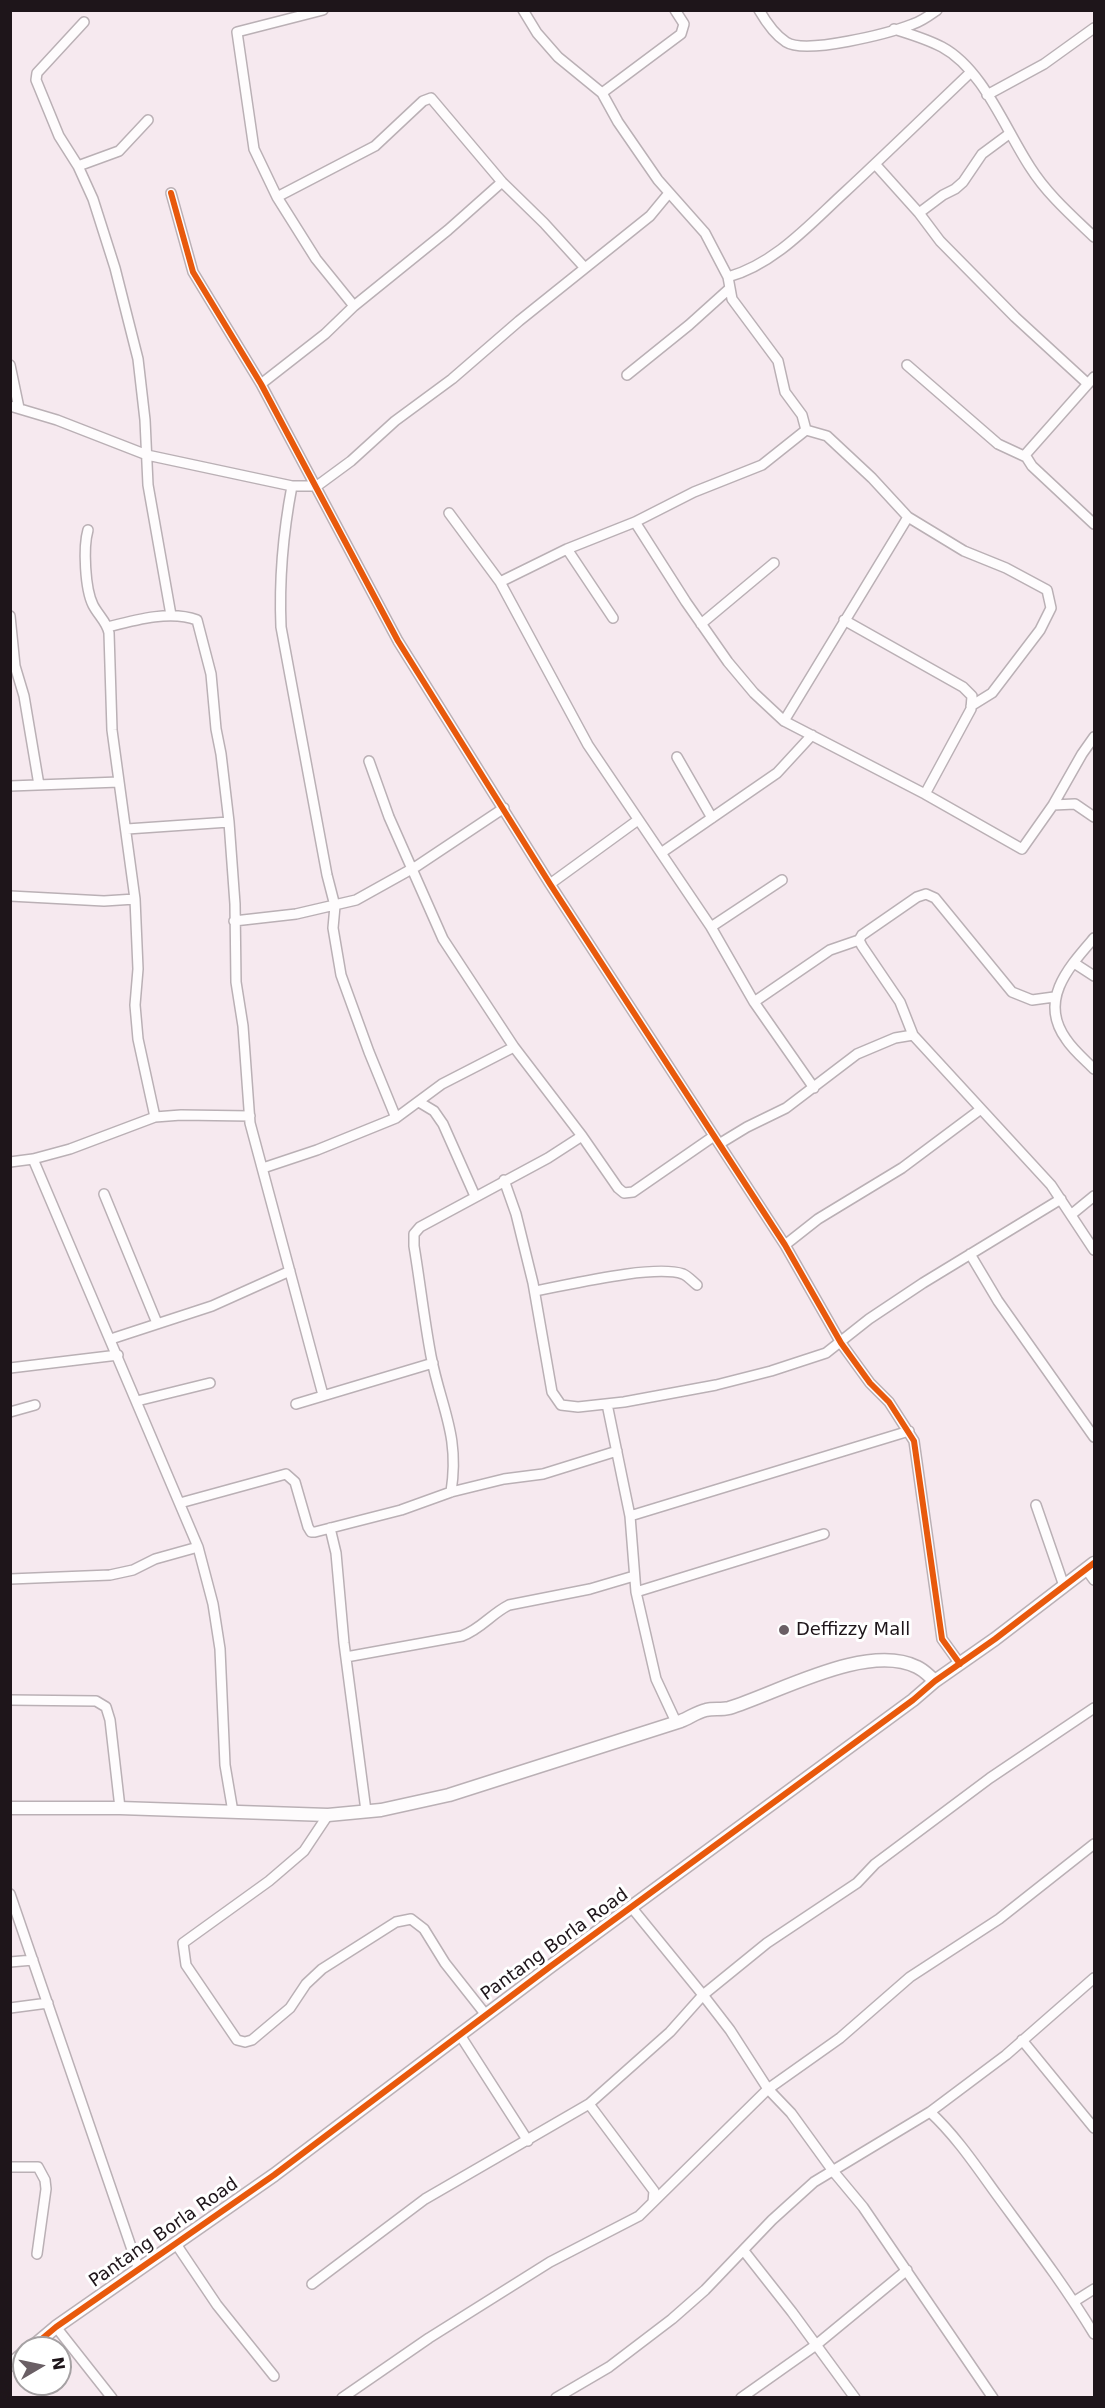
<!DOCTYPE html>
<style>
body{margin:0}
#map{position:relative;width:1105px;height:2408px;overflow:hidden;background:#f6e9ef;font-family:"DejaVu Sans",sans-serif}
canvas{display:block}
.frame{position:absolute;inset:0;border:12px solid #1e151a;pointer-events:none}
.north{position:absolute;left:12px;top:2336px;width:60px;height:60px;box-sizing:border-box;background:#fff;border:2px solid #a5a1a3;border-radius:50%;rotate:81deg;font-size:16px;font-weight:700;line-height:24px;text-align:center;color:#1e151a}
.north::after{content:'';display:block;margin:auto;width:21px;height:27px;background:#6a5f65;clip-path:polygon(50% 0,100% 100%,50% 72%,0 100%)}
</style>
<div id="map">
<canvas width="1105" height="2408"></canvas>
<div class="frame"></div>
<div class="north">N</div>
</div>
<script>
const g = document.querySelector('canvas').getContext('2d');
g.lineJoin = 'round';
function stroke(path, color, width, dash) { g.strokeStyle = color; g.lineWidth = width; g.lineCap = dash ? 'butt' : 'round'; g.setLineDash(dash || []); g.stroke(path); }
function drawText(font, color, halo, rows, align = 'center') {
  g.font = font + ' "DejaVu Sans",sans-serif'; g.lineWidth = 6; g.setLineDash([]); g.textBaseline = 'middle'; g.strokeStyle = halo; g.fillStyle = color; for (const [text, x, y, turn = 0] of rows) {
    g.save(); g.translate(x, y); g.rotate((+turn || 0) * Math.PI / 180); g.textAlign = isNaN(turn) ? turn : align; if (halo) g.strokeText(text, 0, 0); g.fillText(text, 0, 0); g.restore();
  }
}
const minor = new Path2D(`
 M 323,10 L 237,32 L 254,149 L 277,197 L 316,259 L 354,306
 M 523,10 L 537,33 L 558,57 L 602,93 L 618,122 L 658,180 L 705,233 L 728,277 L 732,299 L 778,361 L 785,392 L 802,415 L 806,430 L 827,436 L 872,478 L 908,517 L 964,551 L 1006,568 L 1047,590 L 1051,608 L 1040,630 L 992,693 L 971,706
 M 759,10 C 766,22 775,35 786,42 C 806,55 890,33 913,24 C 922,21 930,15 937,10
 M 84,22 L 37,73 L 36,80 L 59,136 L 78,166 L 93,199 L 115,268 L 138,359 L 145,420 L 148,485 L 171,615
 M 894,29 C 910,34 927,39 942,47 C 983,69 1005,129 1030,167 C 1047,194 1071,215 1094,237
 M 602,93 L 681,34 L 684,24 L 675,10
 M 987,95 L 1044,64 L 1094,28
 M 1009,134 L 982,154 L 963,182 L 955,189 L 943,195 L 919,213 L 940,241 L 1015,317 L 1088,384
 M 875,164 L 919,213
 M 78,166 L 119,151 L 148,120
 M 171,193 L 193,272 L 261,384 L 398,641 L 550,884 L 785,1245 L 841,1343 L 870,1383 L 889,1402 L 914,1441 L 942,1639 L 960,1664
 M 277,197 L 375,146 L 423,101 L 431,98 L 502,182 L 544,223 L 585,268
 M 728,277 C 775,264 810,224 845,192 C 888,152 929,112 971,72
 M 10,365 L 19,408
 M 907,365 L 998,444 L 1026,457
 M 627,375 L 689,325 L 729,289
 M 1094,377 L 1025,455 L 1032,466 L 1094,524
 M 261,384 L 325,334 L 354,306 L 448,230 L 502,182
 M 10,406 L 57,420 L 147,455 L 292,486 L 317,486 L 351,461 L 395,421 L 452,379 L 519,321 L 650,216 L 669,193
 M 292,486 C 283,533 279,579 281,627 L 327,875 L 335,906 L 333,928 L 341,975 L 369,1052 L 396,1118
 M 449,513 L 500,582 L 588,745 L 711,927 L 754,1002 L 814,1088
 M 635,522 L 686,602 L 728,662 L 754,693 L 784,721 L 925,794 L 1022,849 L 1053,805 L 1082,754 L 1094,737
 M 88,530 C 83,547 85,589 93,605 C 98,615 107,622 109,633 L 112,730 L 135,899 L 138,969 L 135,1005 L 138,1039 L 155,1117
 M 567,549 L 613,618
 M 500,582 L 567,549 L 635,522 L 694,492 L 762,465 L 806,430
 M 10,616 L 15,666 L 24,696 L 39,785
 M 844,620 L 963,687 L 972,696 L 971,709 L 925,794
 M 701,624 L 774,563
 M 108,627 C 135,620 170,610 197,620 L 211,674 L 216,729 L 221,754 L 229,822 L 235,904 L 236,982 L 243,1026 L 250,1123 L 323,1395
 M 784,721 L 908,517
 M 677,757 L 712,818
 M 369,761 L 389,817 L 443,939 L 514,1047 L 582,1136 L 618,1188 L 624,1193 L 633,1192 L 714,1136
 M 10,786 L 119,782
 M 1053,805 L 1075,804 L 1094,817
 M 127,829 L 229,822
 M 661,853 L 777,773 L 812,735
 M 550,884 L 638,820
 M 10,896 L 104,901 L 135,899
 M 234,921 L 296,914 L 356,900 L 417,866 L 504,808
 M 711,927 L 782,880
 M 1094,938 C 1069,967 1038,1000 1066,1039 C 1073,1050 1085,1060 1094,1069
 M 1074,963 L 1094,976
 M 1054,997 L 1032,1000 L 1012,992 L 935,898 L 926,894 L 917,897 L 862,935 L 859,940 L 862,946 L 900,1002 L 913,1035 L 1051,1185 L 1094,1250
 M 754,1002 L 830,950 L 859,940
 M 419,1102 L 434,1111 L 443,1124 L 475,1196
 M 719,1144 L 747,1127 L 786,1108 L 857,1054 L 895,1038 L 913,1035
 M 33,1159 L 198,1547 L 213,1604 L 220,1649 L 225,1765 L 233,1812
 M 10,1162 L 33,1159 L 70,1149 L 155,1117 L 181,1115 L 250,1116
 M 263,1168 L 317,1150 L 396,1118 L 442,1084 L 514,1047
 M 504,1180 L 516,1214 L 533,1283 L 552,1392 L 561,1405 L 578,1407 L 624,1402 L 716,1385 L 771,1371 L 826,1353 L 869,1319 L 923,1283 L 1061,1199
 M 104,1194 L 157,1323
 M 1072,1214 L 1094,1196
 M 785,1245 L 818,1219 L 902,1168 L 981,1109
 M 970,1254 L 998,1301 L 1094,1437
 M 535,1291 C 568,1285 654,1264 683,1274 C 688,1276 693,1282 697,1285
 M 111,1339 L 212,1306 L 290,1271
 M 10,1368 L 118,1355
 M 137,1401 L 210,1383
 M 296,1404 L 433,1363
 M 607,1404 L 630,1516 L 636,1592 L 656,1679 L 676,1722
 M 10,1412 L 35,1405
 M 451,1492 C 460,1435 441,1408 431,1356 C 424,1319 420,1282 414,1246 L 414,1234 L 420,1227 L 548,1158 L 582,1136
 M 180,1503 L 286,1474 L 295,1482 L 308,1527 L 311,1532 L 315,1532 L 401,1510 L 451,1492 L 504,1479 L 543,1474 L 617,1451
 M 1036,1505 L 1064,1586
 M 630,1516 L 909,1431
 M 330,1528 L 336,1553 L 344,1643 L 366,1811
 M 1086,1569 L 1094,1580
 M 10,1579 L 110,1575 L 133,1570 L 155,1559 L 198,1547
 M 636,1592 L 824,1534
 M 346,1657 L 462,1636 C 481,1629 491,1614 509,1605 L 590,1589 L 634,1576
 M 10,1700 L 96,1701 L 106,1707 L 110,1720 L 120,1808
 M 328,1815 L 304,1851 L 269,1881 L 183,1943 L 186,1965 L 237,2040 L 245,2042 L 252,2040 L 290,2008 L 306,1984 L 322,1969 L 396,1922 L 411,1919 L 424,1929 L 445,1963 L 486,2015
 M 10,1894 L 139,2270
 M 632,1908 L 703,1995 L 730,2030 L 768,2089 L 791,2113 L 833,2171 L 863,2207 L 993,2398
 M 10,1962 L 33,1960
 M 10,2008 L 48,2003
 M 460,2035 L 528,2141
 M 1022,2040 L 1094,2128
 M 589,2104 L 654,2191 L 653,2202
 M 930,2112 C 956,2136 976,2166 997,2195 C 1030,2240 1065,2286 1094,2334
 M 10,2167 L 38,2167 L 45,2180 L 46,2189 L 37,2254
 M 176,2244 L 217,2305 L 274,2376
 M 744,2251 L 792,2312 L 855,2398
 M 312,2284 L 425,2199 L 589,2104 L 670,2032 L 703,1995 L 767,1943 L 857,1883 L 875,1864 L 990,1778 L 1094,1708
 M 1075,2301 L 1094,2289
 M 56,2327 L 112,2398
 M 342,2398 L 429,2338 L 550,2262 L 639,2216 L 768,2089 L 840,2038 L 910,1977 L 999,1919 L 1094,1844
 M 556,2398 L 609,2367 L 672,2319 L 705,2290 L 772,2220 L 814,2182 L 930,2112 L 1006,2055 L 1094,1978
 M 741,2398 L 816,2345 L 907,2270`);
const tertiary = new Path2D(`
 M 10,1808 L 120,1808 L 328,1815 L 381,1810 L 449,1795 L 681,1721 C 689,1718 697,1712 706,1710 C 713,1708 721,1710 729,1708 C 778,1693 867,1642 917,1667 C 924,1670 929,1676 935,1681
 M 31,2348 L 56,2327 L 274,2175 L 551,1966 L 913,1700 L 935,1681 L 995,1639 L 1094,1563
 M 10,2365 L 24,2353`);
const cycleway = new Path2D(`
 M 171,193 L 193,272 L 261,384 L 398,641 L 550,884 L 785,1245 L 841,1343 L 870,1383 L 889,1402 L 914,1441 L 942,1639 L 960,1664
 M 31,2348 L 56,2327 L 274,2175 L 551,1966 L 913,1700 L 935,1681 L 995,1639 L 1094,1563`);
const markers = [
 [784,1630,6,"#6a5f65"]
];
const poiNames = [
 ["Deffizzy Mall",796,1630]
];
const streetNames = [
 ["Pantang Borla Road",555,1945,-36],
 ["Pantang Borla Road",164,2233,-35]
];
stroke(minor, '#bab0b5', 12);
stroke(tertiary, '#bab0b5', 15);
stroke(minor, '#fefcfd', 9);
stroke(tertiary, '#fefcfd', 12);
stroke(cycleway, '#e8590c', 6);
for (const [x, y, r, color] of markers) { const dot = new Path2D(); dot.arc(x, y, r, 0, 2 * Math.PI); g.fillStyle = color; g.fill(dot); stroke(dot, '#fff', 2); }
drawText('18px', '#1e151a', '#fff', poiNames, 'left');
drawText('18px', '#1e151a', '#fff', streetNames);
</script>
